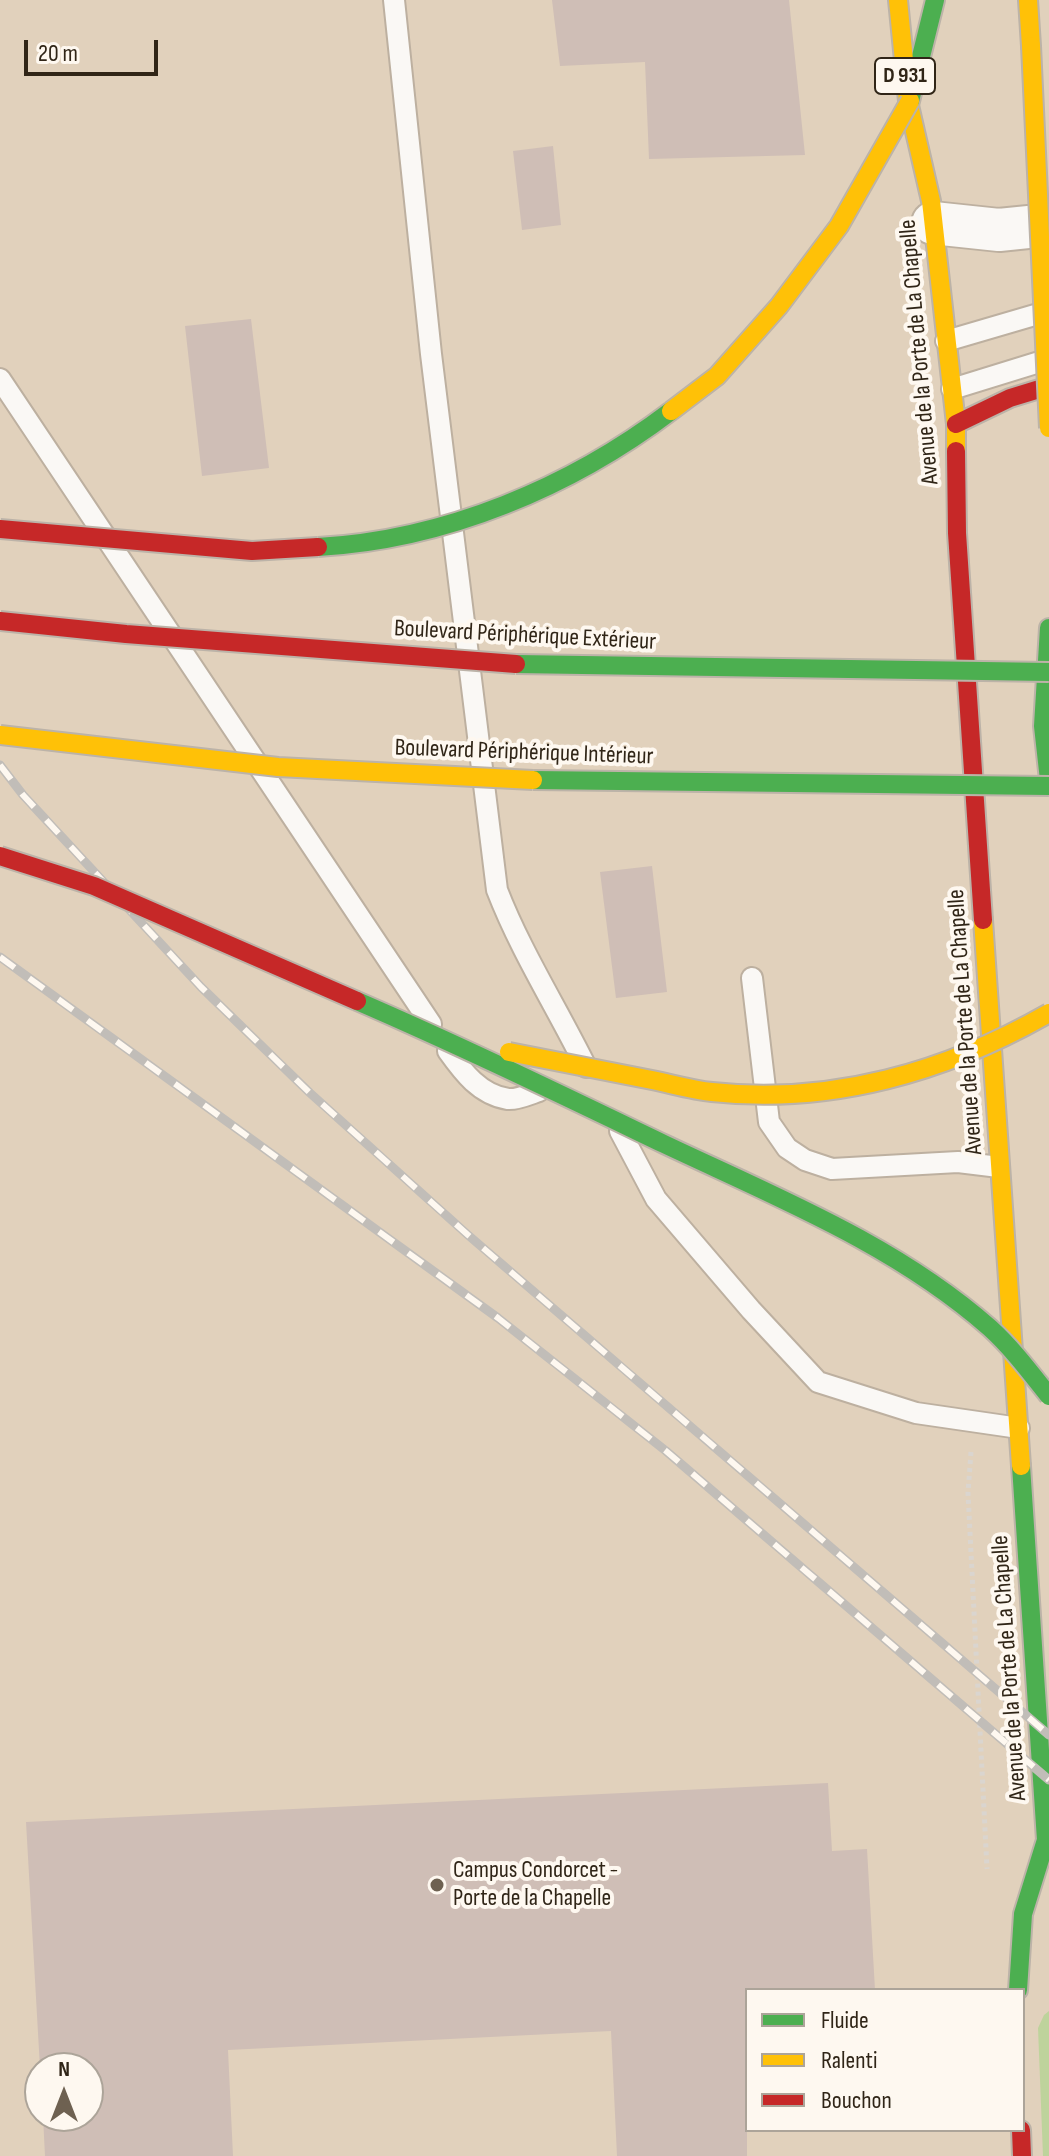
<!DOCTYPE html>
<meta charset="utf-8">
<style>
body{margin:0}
#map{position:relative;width:1049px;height:2156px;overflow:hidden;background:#e1d1bc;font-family:"Sofia Sans Condensed",sans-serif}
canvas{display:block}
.legend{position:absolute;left:745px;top:1988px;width:280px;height:144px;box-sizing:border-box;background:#fef8f0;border:2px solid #aca499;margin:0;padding:10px 14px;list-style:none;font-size:24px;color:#302517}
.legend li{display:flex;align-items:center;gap:16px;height:40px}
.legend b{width:40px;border:2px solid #aca499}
.north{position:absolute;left:24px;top:2052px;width:80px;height:80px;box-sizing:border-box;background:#fef8f0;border:2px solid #aca499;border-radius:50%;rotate:0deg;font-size:22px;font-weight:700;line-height:32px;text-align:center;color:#302517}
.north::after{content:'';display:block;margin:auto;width:28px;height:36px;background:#6e6151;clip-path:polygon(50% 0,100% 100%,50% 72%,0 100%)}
.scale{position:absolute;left:24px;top:40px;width:134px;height:36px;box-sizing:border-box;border:4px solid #302517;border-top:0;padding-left:10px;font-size:24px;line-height:28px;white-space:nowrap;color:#302517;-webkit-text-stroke:6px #fef8f0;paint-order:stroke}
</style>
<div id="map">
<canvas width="1049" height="2156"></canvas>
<ul class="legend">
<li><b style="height:10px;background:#4caf50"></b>Fluide</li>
<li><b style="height:10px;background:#ffc107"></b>Ralenti</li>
<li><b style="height:10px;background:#c62828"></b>Bouchon</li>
</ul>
<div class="north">N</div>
<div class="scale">20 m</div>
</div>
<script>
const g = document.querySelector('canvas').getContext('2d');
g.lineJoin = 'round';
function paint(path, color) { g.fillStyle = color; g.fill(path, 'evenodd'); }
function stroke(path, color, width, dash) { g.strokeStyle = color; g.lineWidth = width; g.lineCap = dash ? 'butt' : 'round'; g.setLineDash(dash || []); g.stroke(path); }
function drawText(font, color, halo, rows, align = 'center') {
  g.font = font + ' "Sofia Sans Condensed",sans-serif'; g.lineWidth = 8; g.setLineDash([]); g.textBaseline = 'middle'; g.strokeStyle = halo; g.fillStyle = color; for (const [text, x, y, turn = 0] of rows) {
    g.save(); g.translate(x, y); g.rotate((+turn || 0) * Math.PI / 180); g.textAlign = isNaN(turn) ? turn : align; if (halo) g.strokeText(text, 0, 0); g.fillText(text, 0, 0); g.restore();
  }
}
const green = new Path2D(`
 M 1049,2011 L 1049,2156 L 1043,2156 L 1038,2028 L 1044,2015 Z`);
const building = new Path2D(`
 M 552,0 L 789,0 L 805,155 L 649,159 L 645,62 L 560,66 Z
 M 553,146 L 561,225 L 522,230 L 513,151 Z
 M 251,319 L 269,468 L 202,476 L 185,326 Z
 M 652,866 L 667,992 L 616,998 L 600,872 Z
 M 828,1783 L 832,1851 L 867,1849 L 875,1990 L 747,1990 L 747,2156 L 617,2156 L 611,2031 L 228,2050 L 233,2156 L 45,2156 L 43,2116 L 88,2116 L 88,2068 L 40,2068 L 26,1822 Z`);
const path = new Path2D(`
 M 971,1452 L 968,1493 L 987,1869`);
const lane = new Path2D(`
 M 394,0 L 431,354 L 497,890 C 521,952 557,1008 586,1067
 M 946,341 L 1045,312
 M 0,379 L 431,1024
 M 952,389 L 1049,359
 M 752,978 L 769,1122 L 787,1148 L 805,1160 L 832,1169 L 958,1162 L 999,1167
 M 448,1051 C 463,1072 480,1095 508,1099 C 517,1100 530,1094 539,1091
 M 620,1131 L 656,1199 L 751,1310 L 818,1382 L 916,1413 L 1019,1428`);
const street = new Path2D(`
 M 933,223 L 999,230 L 1049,225`);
const fast = new Path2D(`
 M 910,101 L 935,0
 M 1049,628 L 1043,726 L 1049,780
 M 1018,1990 L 1023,1914 L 1046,1840 L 1021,1466`);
const slow = new Path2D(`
 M 898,0 L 908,101 L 931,201 L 956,424 L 956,451
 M 1028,0 L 1031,46
 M 983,920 L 1021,1466`);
const jam = new Path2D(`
 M 956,424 L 1010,398 L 1049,386
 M 956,451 L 957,533 L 983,920
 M 1021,2130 L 1022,2156`);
const rail = new Path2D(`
 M 0,765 L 23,795 L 201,987 L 310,1093 L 468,1235 L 1049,1735
 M 0,957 L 498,1318 L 666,1451 L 1049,1780`);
const fastBridge = new Path2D(`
 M 318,547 C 445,540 571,487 671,411
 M 516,664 L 1049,672
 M 533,780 L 1049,786
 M 357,1001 C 461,1046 562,1095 664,1144 C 776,1197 896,1245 990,1328 C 1012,1348 1030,1372 1049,1396`);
const slowBridge = new Path2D(`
 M 1031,46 L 1049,428
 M 671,411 L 717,376 L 779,306 L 839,226 L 910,101
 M 0,735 L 278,767 L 533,780
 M 509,1052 C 557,1061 604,1071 652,1080 C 672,1084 692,1090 712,1092 C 831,1105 946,1072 1049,1013`);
const jamBridge = new Path2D(`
 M 0,529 L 252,551 L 318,547
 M 0,621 L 126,634 L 516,664
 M 0,856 L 94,886 L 357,1001`);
const markers = [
 [437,1885,8,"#6e6151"]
];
const shields = [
 [905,76,60]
];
const shieldNames = [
 ["D 931",905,76]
];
const streetNames = [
 ["Avenue de la Porte de La Chapelle",920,352,-95],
 ["Boulevard Périphérique Extérieur",525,636,3],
 ["Boulevard Périphérique Intérieur",524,753,2],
 ["Avenue de la Porte de La Chapelle",966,1022,-94],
 ["Avenue de la Porte de La Chapelle",1010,1668,-94]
];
const poiNames = [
 ["Campus Condorcet -",453,1871],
 ["Porte de la Chapelle",453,1899]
];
paint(green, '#bed39c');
paint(building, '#cfbeb6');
stroke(lane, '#bdb0a0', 24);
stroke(street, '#bdb0a0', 46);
stroke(fast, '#bcb3a8', 22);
stroke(slow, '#bcb3a8', 22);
stroke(jam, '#bcb3a8', 22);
stroke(path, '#dad5cf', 5, [4, 4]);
stroke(lane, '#faf8f5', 20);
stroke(street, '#faf8f5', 42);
stroke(fast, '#4caf50', 18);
stroke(slow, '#ffc107', 18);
stroke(jam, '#c62828', 18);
stroke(rail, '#c1bdb8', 9);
stroke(rail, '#fef8f0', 6, [18]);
stroke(fastBridge, '#bcb3a8', 22, []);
stroke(slowBridge, '#bcb3a8', 22, []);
stroke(jamBridge, '#bcb3a8', 22, []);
stroke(fastBridge, '#4caf50', 18);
stroke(slowBridge, '#ffc107', 18);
stroke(jamBridge, '#c62828', 18);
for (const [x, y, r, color] of markers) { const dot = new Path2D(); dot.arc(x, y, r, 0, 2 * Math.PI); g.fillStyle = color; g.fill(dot); stroke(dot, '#fef8f0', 3); }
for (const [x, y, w] of shields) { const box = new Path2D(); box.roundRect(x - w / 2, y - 18, w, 36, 6); g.fillStyle = '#fef8f0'; g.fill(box); stroke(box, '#302517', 2); }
drawText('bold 22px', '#302517', null, shieldNames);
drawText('24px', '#302517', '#fef8f0', streetNames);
drawText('24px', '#302517', '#fef8f0', poiNames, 'left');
</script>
